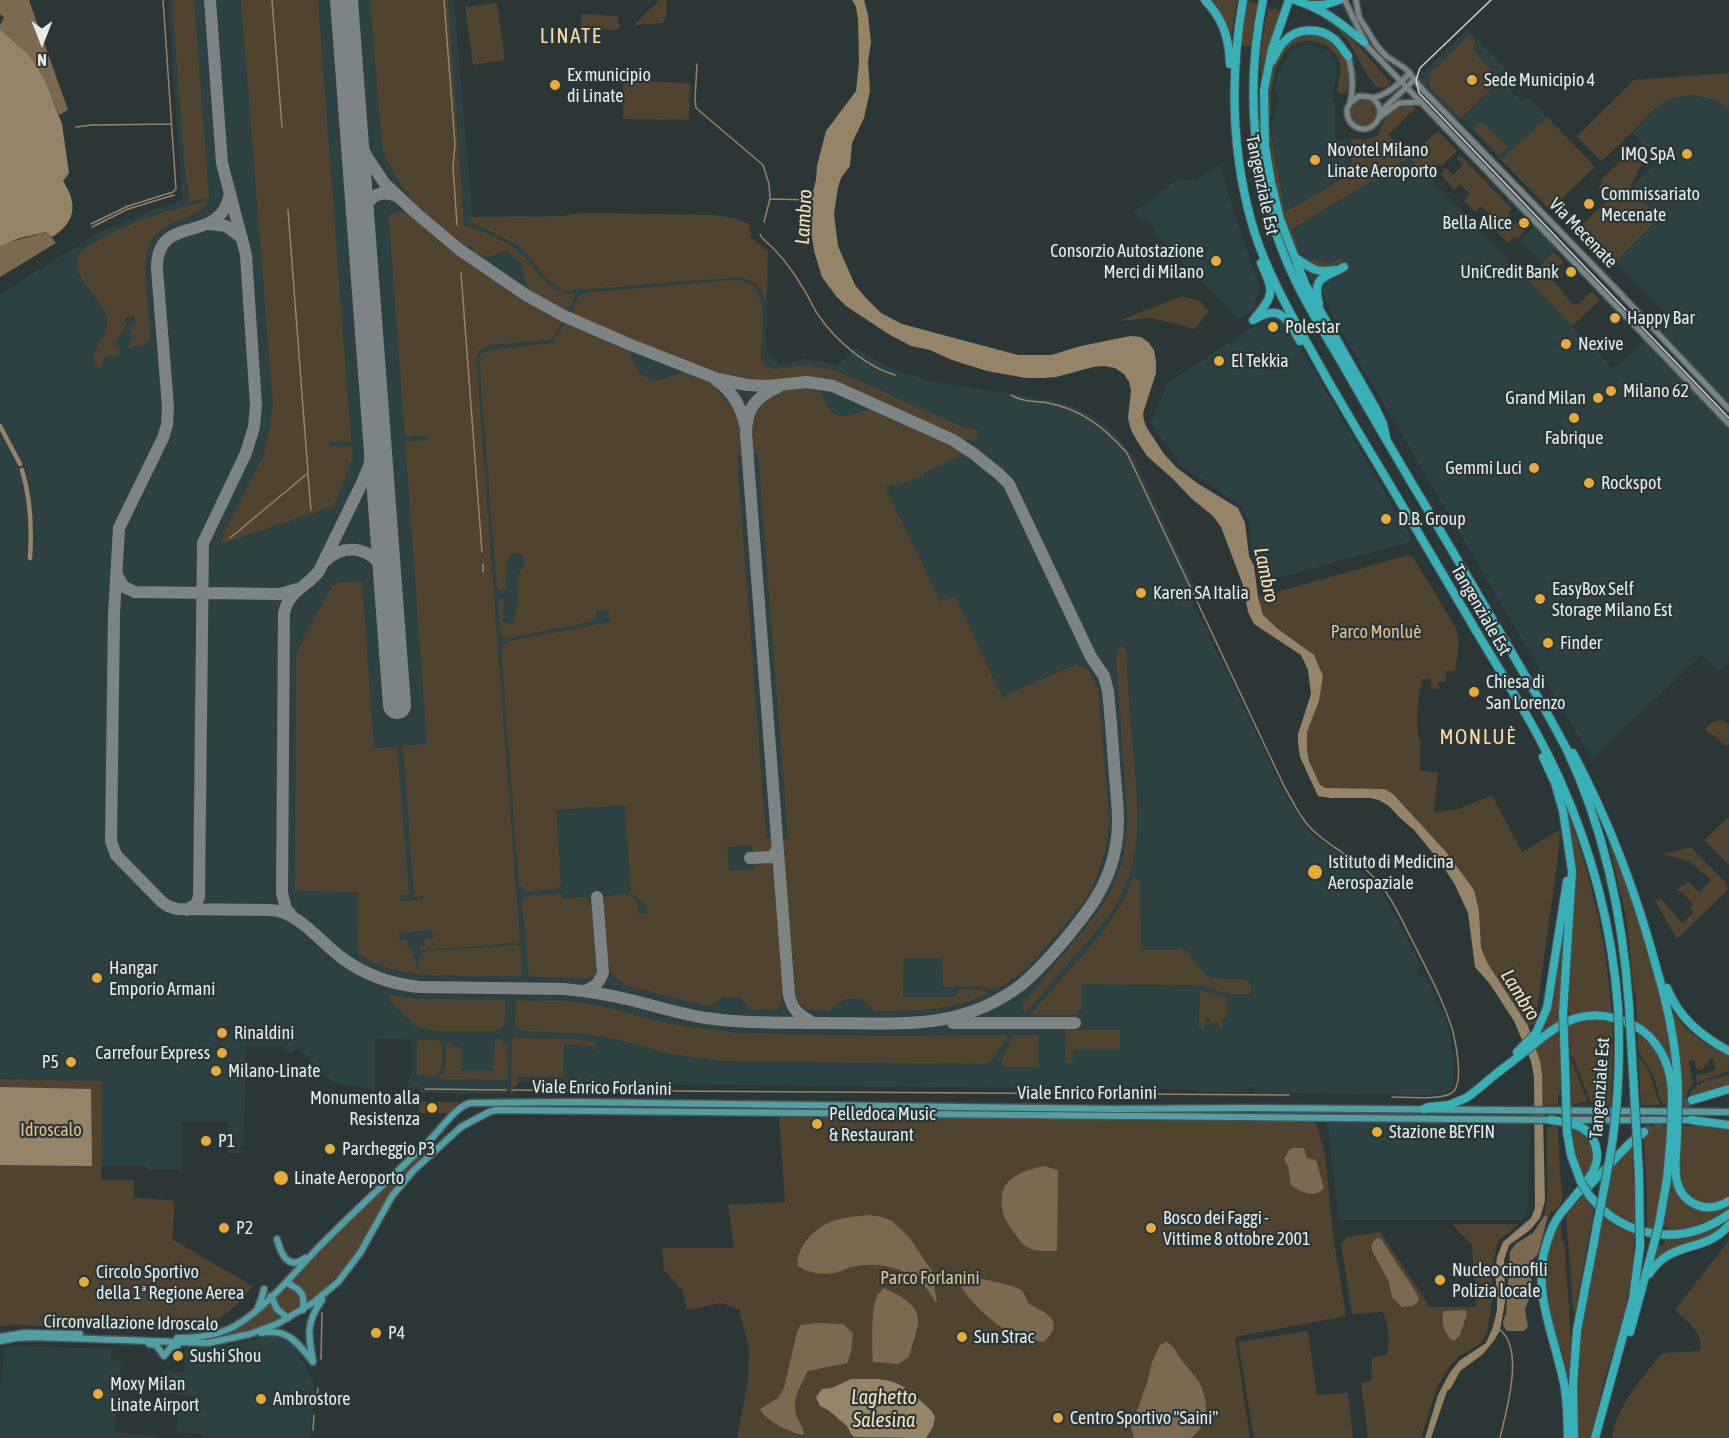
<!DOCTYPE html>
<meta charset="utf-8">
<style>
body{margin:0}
#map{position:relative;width:1729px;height:1438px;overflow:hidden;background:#2b3637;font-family:"Asap Condensed",sans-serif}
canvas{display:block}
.north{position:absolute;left:12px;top:12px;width:60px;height:60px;-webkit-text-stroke:4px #2b3637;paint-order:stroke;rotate:180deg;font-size:16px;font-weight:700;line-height:24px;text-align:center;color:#e5ecec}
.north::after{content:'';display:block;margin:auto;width:21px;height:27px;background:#e5ecec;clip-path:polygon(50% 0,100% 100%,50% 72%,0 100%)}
</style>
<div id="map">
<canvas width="1729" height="1438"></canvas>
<div class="north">N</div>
</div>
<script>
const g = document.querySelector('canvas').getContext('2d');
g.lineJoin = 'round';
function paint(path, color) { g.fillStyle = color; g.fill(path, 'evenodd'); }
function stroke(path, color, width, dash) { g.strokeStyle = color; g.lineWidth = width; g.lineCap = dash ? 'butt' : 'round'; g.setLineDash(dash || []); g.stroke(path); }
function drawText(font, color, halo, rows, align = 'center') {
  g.font = font + ' "Asap Condensed",sans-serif'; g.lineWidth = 4.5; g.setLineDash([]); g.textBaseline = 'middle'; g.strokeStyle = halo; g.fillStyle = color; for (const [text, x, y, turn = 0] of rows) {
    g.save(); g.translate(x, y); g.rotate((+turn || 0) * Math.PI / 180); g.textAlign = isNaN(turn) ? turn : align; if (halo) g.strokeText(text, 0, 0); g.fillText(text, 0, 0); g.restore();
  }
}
const built = new Path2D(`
 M 168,0 L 454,0 L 473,217 L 563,216 L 580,213 L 717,215 L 736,219 L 749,224 L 751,238 L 768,251 L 766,349 L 780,364 L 805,359 L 807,360 L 821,361 L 838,365 L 856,347 L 888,367 L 930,381 L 1045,399 L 1073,406 L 1097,419 L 1113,431 L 1135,459 L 1198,594 L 1198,599 L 1193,600 L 1193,606 L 1201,617 L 1209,632 L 1211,642 L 1227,671 L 1284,793 L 1305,826 L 1312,834 L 1362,872 L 1384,895 L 1422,967 L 1417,968 L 1418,977 L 1426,977 L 1447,1021 L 1451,1040 L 1454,1059 L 1453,1086 L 1450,1091 L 1441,1095 L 1254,1093 L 1254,1087 L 1249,1087 L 1248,1093 L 1196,1092 L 1195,1090 L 520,1083 L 516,1084 L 516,1094 L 507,1092 L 505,1094 L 420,1093 L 419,1087 L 413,1087 L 413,1093 L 410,1093 L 408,1090 L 409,1078 L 412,1071 L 412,1042 L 409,1040 L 375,1039 L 375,1089 L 333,1083 L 298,1048 L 290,1055 L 281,1047 L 246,1046 L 244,1145 L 241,1145 L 241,1154 L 228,1153 L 228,1121 L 182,1121 L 182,1170 L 151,1170 L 145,1166 L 101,1166 L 102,1081 L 0,1079 L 0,294 L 100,232 L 145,212 L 182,200 Z
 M 1468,29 L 1509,72 L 1501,80 L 1520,100 L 1529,98 L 1547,117 L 1501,160 L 1461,118 L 1456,123 L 1416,79 Z
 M 1306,44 L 1314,45 L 1325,49 L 1334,58 L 1336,64 L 1337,74 L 1331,98 L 1335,103 L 1335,136 L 1338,141 L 1344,138 L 1351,138 L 1352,173 L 1285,212 L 1270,121 L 1275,118 L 1275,107 L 1279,104 L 1275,87 L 1277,75 L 1289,54 L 1294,49 Z
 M 1688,95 L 1698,95 L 1708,97 L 1723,105 L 1729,110 L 1729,409 L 1653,328 L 1665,313 L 1615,262 L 1658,219 L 1628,190 L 1658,160 L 1632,132 L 1655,108 L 1668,100 Z
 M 1410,157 L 1613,369 L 1647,338 L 1729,424 L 1729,662 L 1719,672 L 1701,655 L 1592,759 L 1337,324 L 1320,289 L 1313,286 L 1291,229 Z
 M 1220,164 L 1234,213 L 1260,289 L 1254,303 L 1257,307 L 1239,320 L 1153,232 L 1154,228 L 1152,225 L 1145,220 L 1141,221 L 1134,213 L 1177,179 L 1195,180 Z
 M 1537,224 L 1559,247 L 1543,264 L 1520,241 Z
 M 1278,315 L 1284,319 L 1413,541 L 1265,582 L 1251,548 L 1251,526 L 1241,506 L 1181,466 L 1151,423 L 1167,383 L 1270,316 Z
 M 1327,1121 L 1530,1124 L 1528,1211 L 1522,1220 L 1339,1220 Z
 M 274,1335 L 288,1340 L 299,1352 L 315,1387 L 310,1438 L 203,1438 L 203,1434 L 176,1432 L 178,1408 L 185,1409 L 186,1403 L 193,1403 L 194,1396 L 161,1393 L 163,1370 L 184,1372 L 185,1348 L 226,1346 Z
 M 18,1346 L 112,1349 L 111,1360 L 121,1361 L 115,1432 L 158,1436 L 158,1438 L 0,1438 L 0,1388 L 5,1348 Z`);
const green = new Path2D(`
 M 172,0 L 194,0 L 209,198 L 189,202 L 188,185 L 186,182 Z
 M 241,0 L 318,0 L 351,441 L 329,442 L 329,447 L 352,446 L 353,457 L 334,506 L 221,544 L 224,533 L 263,456 L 268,437 L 273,405 Z
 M 370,0 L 448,0 L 464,225 C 482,231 504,239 519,252 C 537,267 545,294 573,294 L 574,297 L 567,311 L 529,290 L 525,279 L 521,262 L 506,251 L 488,257 L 474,253 L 471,245 L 464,246 C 428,219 397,191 382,147 Z
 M 660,0 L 667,0 L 666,18 L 663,23 L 634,25 Z
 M 1208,0 L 1237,0 L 1231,37 L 1224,22 Z
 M 1247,0 L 1258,4 L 1251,46 L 1240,46 Z
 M 497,3 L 505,60 L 473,65 L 465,7 Z
 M 1268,7 L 1272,11 L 1274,8 L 1281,11 L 1266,55 L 1262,74 L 1260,74 L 1261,48 Z
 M 581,14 L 617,16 L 620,27 L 617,30 L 584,29 L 581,25 Z
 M 1332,22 L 1359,46 L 1387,79 L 1391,81 C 1388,88 1383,88 1376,87 C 1359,65 1355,43 1332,24 Z
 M 1302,34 C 1308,34 1316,33 1321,35 C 1327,37 1334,41 1337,45 C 1346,56 1356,83 1344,94 L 1341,94 L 1337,91 C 1338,82 1342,73 1340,64 C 1337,54 1331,48 1322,44 C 1280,26 1267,85 1272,115 L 1268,118 C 1267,89 1270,46 1302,34 Z
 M 1469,35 L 1475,41 L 1473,50 L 1500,80 L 1461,118 L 1430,87 L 1429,79 L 1431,72 Z
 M 1729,73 L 1729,110 C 1708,91 1678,91 1656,108 C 1647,115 1640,124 1632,132 C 1622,142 1612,152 1601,161 L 1577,136 L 1634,80 Z
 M 623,81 L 690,83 L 689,120 L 623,119 Z
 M1351 112a13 13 0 1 1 26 0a13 13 0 1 1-26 0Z
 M 1410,105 L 1416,108 L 1388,135 L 1409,157 L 1438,131 L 1457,151 L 1441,166 L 1439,164 L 1426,175 L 1409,158 L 1292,229 L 1301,257 L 1330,264 L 1341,258 L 1343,261 C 1322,271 1323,270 1302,259 C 1280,216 1271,170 1269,122 L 1285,212 L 1352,173 L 1351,138 L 1365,140 L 1377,136 C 1380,131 1381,126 1383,122 C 1389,113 1400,105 1410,105 Z
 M 1547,117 L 1595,167 L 1550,210 L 1501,160 Z
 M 1482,121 L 1508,147 L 1499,155 L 1473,128 Z
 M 1637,145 L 1645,153 L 1645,157 L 1629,190 L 1658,219 L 1615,262 L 1580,227 L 1609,198 L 1599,187 L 1602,183 L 1600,181 Z
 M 1460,155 L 1512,209 L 1508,213 L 1510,215 L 1500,224 L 1507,231 L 1516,222 L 1525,231 L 1517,239 L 1514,237 L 1508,243 L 1490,225 L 1488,226 L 1485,222 L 1491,216 L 1481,206 L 1475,212 L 1464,201 L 1470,194 L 1460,184 L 1454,190 L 1441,174 L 1446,168 L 1453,175 L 1463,165 L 1457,158 Z
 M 208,201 C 203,213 186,217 174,222 C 141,237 145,263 147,293 C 148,308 149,324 150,339 L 140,346 L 128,348 L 133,336 L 129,329 L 130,327 L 135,324 L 136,321 L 133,316 L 127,316 L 124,320 L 126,325 L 114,345 L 121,349 L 115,358 L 110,356 L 104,358 L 100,369 L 97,367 C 85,352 112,336 107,317 C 102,299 82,287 78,270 C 77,264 78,257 81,252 C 86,246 94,243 100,239 C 133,220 171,209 208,201 Z
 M 397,212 L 406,213 L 413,216 L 472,265 L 521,297 L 563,320 L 554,336 L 550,340 L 489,345 L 480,350 L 476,357 L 520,942 L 517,943 L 420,950 L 420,947 L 425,946 L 424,939 L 433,938 L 432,930 L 399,933 L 400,940 L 407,940 L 408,948 L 412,947 L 413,958 L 416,958 L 417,970 L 419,969 L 419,958 L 421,958 L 422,953 L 425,951 L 518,945 L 521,949 L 522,976 C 501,976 481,976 461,976 C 424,975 389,975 357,953 L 358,892 L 300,891 L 296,890 L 295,887 L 296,657 L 299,647 L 332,586 L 339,582 L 362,581 L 374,748 L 397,747 L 409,895 L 400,895 L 400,901 L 423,900 L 423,896 L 414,897 L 403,746 L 427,744 L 405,442 L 428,440 L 427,435 L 405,437 L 389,222 L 387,219 L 390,215 Z
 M 580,213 L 717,215 L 736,219 L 749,224 L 751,238 L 768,251 L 767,296 L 765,300 C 761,287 755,281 742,277 L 563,291 L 547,279 L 528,255 L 516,244 L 472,222 L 468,217 L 563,216 Z
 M 1554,252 L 1564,262 L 1549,277 L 1565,294 L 1564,295 L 1576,306 L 1592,291 L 1600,300 L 1572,326 L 1527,279 Z
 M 734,280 C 774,280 760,333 761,359 L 766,366 L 776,369 L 805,365 L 834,370 L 963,427 L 977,430 L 978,432 L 976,439 L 967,440 L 959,437 L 827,380 L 804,377 L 757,382 L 729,377 L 624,337 L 571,313 L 579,296 L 585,293 Z
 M 1182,296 L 1200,301 L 1209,311 L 1195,329 L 1152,318 L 1118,321 Z
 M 566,322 C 575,325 623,345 628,351 C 635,359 635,373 645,377 C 665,387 667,373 684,373 C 707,372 732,403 739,423 C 742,433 741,444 742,455 L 737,456 L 766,837 L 771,837 L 772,849 L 770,852 L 755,852 L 753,851 L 752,845 L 727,847 L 729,871 L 754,869 L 755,863 L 771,862 L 774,864 L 783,989 L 781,1002 L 778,1009 L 752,1010 L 740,998 L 722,997 L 712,1006 L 702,1005 L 628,986 C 622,983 616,980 613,975 C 605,964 601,913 603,900 L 606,896 L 629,894 L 637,902 L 638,914 L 648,913 L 647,906 L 631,893 L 625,805 L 556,810 L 561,884 L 559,887 L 555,889 L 526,892 L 519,885 L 502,662 L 503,644 L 509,641 L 610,622 L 608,610 L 596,611 L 596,617 L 590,622 L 508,638 L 500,634 L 498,599 L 504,599 L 503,622 L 512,624 C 519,613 517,591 518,576 C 519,570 527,566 524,558 C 522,552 516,553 511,554 C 503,565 508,578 505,591 L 497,589 L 479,358 L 483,352 L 490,350 L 553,343 Z
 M 808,386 L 819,388 C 822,394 824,401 827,406 C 837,424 856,413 870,409 L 939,440 L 962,452 L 962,455 L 924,473 L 924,475 L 895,487 L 893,484 L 885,487 L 940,601 L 955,596 L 1002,697 L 1076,664 L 1090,672 L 1098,690 L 1109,818 L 1107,843 L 1104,855 L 1092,889 L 1081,905 L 1032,963 L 1005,985 L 993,990 L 981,987 L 944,987 L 943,986 L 942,958 L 904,958 L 903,997 L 954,997 L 961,989 L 982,990 L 988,994 C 951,1011 914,1011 874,1011 L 862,999 C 841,998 846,998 830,1011 C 811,1010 801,1013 794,991 L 782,844 L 783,841 L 788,837 L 758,454 L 753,454 C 752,442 749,428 753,416 C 759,394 788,388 808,386 Z
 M 1409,555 L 1413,557 L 1457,630 L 1459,645 L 1455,671 L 1446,671 L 1446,681 L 1438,682 L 1439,689 L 1432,689 L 1430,679 L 1423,679 C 1416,698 1417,718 1418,738 L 1420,739 L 1420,771 L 1438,772 L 1434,810 L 1436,812 L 1459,809 L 1492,795 L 1522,852 L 1560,830 L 1557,864 L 1535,1023 L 1528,1026 L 1488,964 L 1481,948 L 1479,911 L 1393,795 L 1354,788 L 1326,788 L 1320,785 L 1309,761 L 1307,750 L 1307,732 L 1319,701 L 1323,676 L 1318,666 L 1301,645 L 1278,629 L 1263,615 L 1258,597 Z
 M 1121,647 L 1125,648 L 1126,653 C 1128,685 1130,718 1133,750 C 1138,814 1146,859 1109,916 L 1026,1012 L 1023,1010 L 1022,1005 L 1096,914 L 1108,897 L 1122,863 L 1128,823 L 1116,658 L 1118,648 Z
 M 1720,720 L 1724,721 L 1729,725 L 1729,744 L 1726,746 L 1705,729 L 1711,723 Z
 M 1565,809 L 1567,809 C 1591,876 1607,944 1612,1015 L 1569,1020 L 1569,1012 L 1565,1013 L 1573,883 Z
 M 1727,818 L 1729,819 L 1729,865 L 1705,840 Z
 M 1608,840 L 1610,840 L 1636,910 L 1662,996 L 1668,1020 L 1675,1084 L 1671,1067 L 1637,1024 L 1636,994 L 1634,991 L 1626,917 Z
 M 1691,847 L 1728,885 L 1726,887 L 1729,889 L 1677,939 L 1655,901 L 1661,899 L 1682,923 L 1694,912 L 1690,908 L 1693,904 L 1684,894 L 1676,890 L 1688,882 L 1699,892 L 1711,880 L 1689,861 L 1663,854 Z
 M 1133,878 L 1140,881 L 1141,950 L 1178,950 L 1182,947 L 1205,974 L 1211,978 L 1247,980 L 1251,986 L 1251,994 L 1229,994 L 1200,985 L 1082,984 L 1082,1009 L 1075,1015 L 1030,1015 L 1102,933 L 1123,902 Z
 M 562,894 L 562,899 L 586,897 L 593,907 L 597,964 L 595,976 L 588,979 L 529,976 L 522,901 L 527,896 Z
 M 1567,898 L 1561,1015 L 1559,1016 L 1559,1023 L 1536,1038 L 1544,1023 Z
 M 1200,990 L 1227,998 L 1227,1018 L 1222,1019 L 1222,1028 L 1219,1029 L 1219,1023 L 1210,1023 L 1210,1018 L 1205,1018 L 1204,1029 L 1199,1028 Z
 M 390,995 L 420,999 L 505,1000 C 505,1013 509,1026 495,1031 L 438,1031 L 422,1028 L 415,1025 L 390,1001 Z
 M 516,1000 L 565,1001 L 593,1004 L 671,1024 L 735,1033 L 884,1036 L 1008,1035 L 992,1060 L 985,1064 L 721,1061 L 670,1054 L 625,1041 L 598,1036 L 572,1033 L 522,1031 L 516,1026 L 515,1023 Z
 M 1671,1008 C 1682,1029 1706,1046 1729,1055 L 1729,1071 L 1697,1083 L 1696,1075 L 1711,1072 L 1711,1071 L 1715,1070 L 1714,1059 L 1708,1059 L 1709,1065 L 1704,1066 L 1704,1069 L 1697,1070 L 1694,1060 L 1688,1061 L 1693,1082 L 1687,1093 L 1684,1106 L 1681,1106 Z
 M 1586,1019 L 1612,1021 L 1613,1041 L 1608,1042 C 1600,1052 1598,1067 1599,1080 C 1600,1085 1603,1090 1601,1095 C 1600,1101 1595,1102 1590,1101 L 1573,1057 L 1570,1056 L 1570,1039 L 1566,1038 L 1565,1033 L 1568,1032 L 1569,1024 Z
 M 1066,1030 L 1120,1030 L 1120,1049 L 1073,1049 L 1072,1063 L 1065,1063 Z
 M 1558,1030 L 1558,1036 L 1560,1036 L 1562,1086 L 1558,1097 L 1558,1105 L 1544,1105 L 1540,1061 L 1535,1046 Z
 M 1637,1030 C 1665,1054 1668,1069 1668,1106 L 1663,1104 L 1659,1098 L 1656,1083 L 1653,1075 L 1638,1050 Z
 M 1014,1035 L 1038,1035 L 1038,1067 L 1004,1067 L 1001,1061 Z
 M 514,1038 L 574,1039 L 594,1042 L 596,1048 L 592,1049 L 592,1046 L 566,1044 L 564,1046 L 563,1077 L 517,1077 L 517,1080 L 520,1083 L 517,1084 L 516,1087 L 511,1087 L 512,1040 Z
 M 495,1039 L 502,1039 L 502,1044 L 507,1045 L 508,1080 L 436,1079 C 452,1072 441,1051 450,1040 L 451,1047 L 461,1047 L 461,1071 L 493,1071 Z
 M 419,1040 L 439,1040 C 444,1049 444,1067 437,1076 L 417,1075 L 417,1045 Z
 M 1612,1043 L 1613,1043 L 1611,1105 L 1580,1105 C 1586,1103 1593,1106 1599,1102 C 1611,1095 1595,1059 1612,1043 Z
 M 1638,1056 C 1645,1063 1652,1076 1654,1087 C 1656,1094 1657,1099 1661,1105 L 1641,1105 Z
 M 1567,1058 L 1571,1059 L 1587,1101 L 1571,1105 L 1571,1097 L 1569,1097 Z
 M 1729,1074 L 1729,1086 L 1690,1095 L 1693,1106 L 1690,1104 L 1689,1095 C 1697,1079 1715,1080 1729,1074 Z
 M 0,1079 L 102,1081 L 101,1180 L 134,1180 L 134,1198 L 172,1200 L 175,1204 L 172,1239 L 252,1286 C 239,1307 217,1323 193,1329 C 174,1333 152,1330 133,1329 C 94,1328 55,1327 16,1325 L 0,1326 Z
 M 422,1102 L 459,1102 L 450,1113 L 423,1113 L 419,1112 L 419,1104 Z
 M 855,1116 L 1261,1122 L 1310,1120 L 1314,1122 L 1317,1126 L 1325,1153 L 1333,1235 L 1346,1316 L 1235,1337 L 1250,1438 L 737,1438 L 748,1380 L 749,1348 L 739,1309 L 721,1303 L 687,1310 L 683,1291 L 664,1270 L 662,1248 L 734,1248 L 728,1205 L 785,1202 L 779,1117 Z
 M 1557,1126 L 1558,1127 L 1560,1177 L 1561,1178 C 1562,1193 1566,1202 1553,1212 L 1551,1211 L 1548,1216 L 1544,1216 L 1547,1201 L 1547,1127 Z
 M 1643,1126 L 1668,1126 L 1668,1158 L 1654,1232 L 1647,1231 L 1647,1201 Z
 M 1681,1126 L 1718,1126 L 1729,1128 L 1729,1199 L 1726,1201 L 1705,1205 L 1692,1201 L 1678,1182 Z
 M 1571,1127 C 1585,1129 1598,1145 1595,1159 C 1593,1167 1587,1175 1584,1182 C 1575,1163 1571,1148 1571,1127 Z
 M 433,1141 L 436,1141 L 436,1145 L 412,1168 L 390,1195 L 353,1258 L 323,1290 L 307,1301 L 302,1289 L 292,1282 L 292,1280 L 321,1248 Z
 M 1632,1146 L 1636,1227 L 1605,1209 L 1614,1164 Z
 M 1673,1148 L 1673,1174 L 1694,1207 L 1729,1204 L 1729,1211 L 1700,1227 L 1667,1232 L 1668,1227 L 1662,1225 Z
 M 1585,1194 L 1595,1205 L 1574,1317 L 1566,1216 L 1571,1210 L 1571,1207 Z
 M 1604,1216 L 1618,1225 L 1635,1233 L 1632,1273 L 1625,1312 L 1604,1381 L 1591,1438 L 1578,1438 C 1577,1410 1577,1382 1579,1354 C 1584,1307 1594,1262 1604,1216 Z
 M 1729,1218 L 1729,1222 L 1717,1234 L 1652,1262 L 1656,1245 L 1664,1246 L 1665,1239 C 1689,1238 1710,1232 1729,1218 Z
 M 1561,1221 L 1562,1242 L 1564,1242 L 1571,1338 L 1568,1380 L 1566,1380 L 1548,1315 L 1544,1265 L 1552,1235 Z
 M 1452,1224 L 1519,1224 L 1498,1241 L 1491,1271 L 1493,1295 L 1487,1332 L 1481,1343 L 1458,1357 L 1446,1371 L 1436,1390 L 1421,1438 L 1368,1438 L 1361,1384 L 1371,1380 L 1372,1358 L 1386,1355 C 1391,1346 1389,1320 1382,1312 L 1352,1314 L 1341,1244 L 1347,1237 L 1380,1232 L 1430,1307 L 1476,1307 L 1472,1245 Z
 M 1729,1240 L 1729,1438 L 1612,1438 C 1617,1405 1641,1380 1660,1355 L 1665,1353 L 1700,1351 C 1704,1332 1687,1322 1675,1310 Z
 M277 1300a12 12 0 1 1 24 0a12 12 0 1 1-24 0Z
 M 269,1303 L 271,1303 L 273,1309 L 280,1318 C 258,1331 231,1337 206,1339 C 233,1331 248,1322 269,1303 Z
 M 1308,1331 L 1317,1395 L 1348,1393 L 1353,1438 L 1254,1438 L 1238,1342 Z`);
const forest = new Path2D(`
 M 0,0 L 29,0 L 68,110 L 59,115 L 45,80 L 30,56 L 0,29 L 0,25 L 4,18 L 0,14 Z
 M 47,232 L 56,243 L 0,277 L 0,246 L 2,244 Z
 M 1294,1148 L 1304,1148 L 1307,1158 L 1316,1160 L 1324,1188 C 1315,1199 1301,1192 1291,1185 L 1288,1166 L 1284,1159 L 1289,1150 Z
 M 1044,1166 L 1058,1170 L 1057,1251 C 1047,1251 1034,1252 1025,1246 C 1020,1242 1006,1222 1004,1216 C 1001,1208 1001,1195 1004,1188 C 1011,1174 1031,1169 1044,1166 Z
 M 870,1215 L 882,1217 L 892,1221 L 909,1237 L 932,1271 L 937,1304 C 933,1298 929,1290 923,1285 C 905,1267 877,1261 852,1267 C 846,1268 841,1272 834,1273 C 822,1275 808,1273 798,1266 C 795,1248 816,1226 833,1221 C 845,1217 858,1216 870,1215 Z
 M 1544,1216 L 1548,1216 L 1538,1254 L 1530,1262 L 1529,1266 L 1532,1281 L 1532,1292 L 1525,1309 L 1528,1327 L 1524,1331 L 1507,1331 C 1501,1325 1503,1321 1506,1314 L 1510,1251 L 1517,1243 L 1533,1233 Z
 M 1377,1238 L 1381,1239 L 1415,1291 L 1419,1299 C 1416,1307 1410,1306 1402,1307 L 1392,1297 L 1389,1282 L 1372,1251 C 1371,1245 1372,1242 1377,1238 Z
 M 965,1277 C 974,1277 1017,1285 1022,1291 C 1025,1294 1027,1301 1029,1304 C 1048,1313 1065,1322 1044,1342 C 1038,1341 1031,1341 1025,1339 C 1000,1331 974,1307 960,1285 Z
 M 884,1288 C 897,1294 917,1303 918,1319 C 919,1327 911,1349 909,1357 L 898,1364 L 873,1362 C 872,1347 871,1309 877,1296 C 879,1293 881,1291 884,1288 Z
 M 1464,1310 L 1466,1311 L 1467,1314 L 1460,1335 L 1454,1341 C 1445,1337 1440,1320 1444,1311 Z
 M 818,1323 L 843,1324 L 853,1333 L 851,1352 L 847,1363 L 808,1371 C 800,1387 790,1401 798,1419 C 800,1424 803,1427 804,1433 L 802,1435 C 788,1431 767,1422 760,1409 L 778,1398 L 784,1388 L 797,1332 L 801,1325 Z
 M 1166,1342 C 1175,1346 1175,1352 1181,1359 C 1186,1367 1194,1374 1199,1382 C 1209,1401 1210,1424 1191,1438 L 1134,1438 L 1131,1427 L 1147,1383 L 1152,1362 L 1160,1345 Z`);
const water = new Path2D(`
 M 852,0 L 864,0 L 868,15 L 871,42 L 868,62 L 870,91 L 864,118 L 852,143 L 850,166 L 841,178 L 838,187 L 834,214 L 838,246 L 855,285 L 865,297 L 881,313 L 902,324 L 1018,355 L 1051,355 L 1081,346 L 1130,336 L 1141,337 L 1149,343 L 1154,350 L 1156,361 L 1156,373 L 1143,413 L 1144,421 L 1147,428 L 1164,454 L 1177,468 L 1197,483 L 1238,508 L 1245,523 L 1249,556 L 1254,566 L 1258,597 L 1263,615 L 1278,629 L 1314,655 L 1323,676 L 1319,701 L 1307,732 L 1307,750 L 1309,761 L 1320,785 L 1326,788 L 1384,789 L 1393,794 L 1446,852 L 1474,890 L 1479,911 L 1481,948 L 1488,964 L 1528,1026 L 1540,1061 L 1542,1075 L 1545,1201 L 1540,1218 L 1530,1230 L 1509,1245 L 1504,1260 L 1505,1302 L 1500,1330 L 1495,1339 L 1483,1354 L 1460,1371 L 1451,1388 L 1447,1391 L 1431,1438 L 1425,1438 L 1438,1395 L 1449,1374 L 1459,1361 L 1486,1343 L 1493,1327 L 1497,1310 L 1497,1294 L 1495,1272 L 1497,1257 L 1503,1242 L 1531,1218 L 1535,1208 L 1534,1077 L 1531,1061 L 1514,1021 L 1490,984 L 1475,967 L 1468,913 L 1455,885 L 1441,863 L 1414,830 L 1398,816 L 1389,806 L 1379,800 L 1370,798 L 1330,798 L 1318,796 L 1300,757 L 1298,743 L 1298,734 L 1311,694 L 1308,670 L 1301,655 L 1254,624 L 1248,612 L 1243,585 L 1221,527 L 1213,516 L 1192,499 L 1173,479 L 1147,456 L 1137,441 L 1131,430 L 1128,418 L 1131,391 L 1129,382 L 1124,374 L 1115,368 L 1104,366 L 1093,367 L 1056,377 L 1043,378 L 1026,378 L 987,371 L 952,360 L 930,350 L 911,346 L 890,335 L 846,306 L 836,296 L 822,277 L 814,251 L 811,229 L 813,208 L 811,200 L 816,180 L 817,166 L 826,131 L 856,91 L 859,63 L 858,19 L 856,7 Z
 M 0,29 L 30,56 L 45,80 L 62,124 L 69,173 L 63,181 C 78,204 76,222 52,237 L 46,232 L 20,238 L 0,246 Z
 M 0,1087 L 91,1089 L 92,1166 L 0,1165 Z
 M 851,1379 C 883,1379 895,1376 920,1400 C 926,1406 931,1409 935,1417 L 933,1427 L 926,1438 L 854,1437 L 851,1434 L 847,1426 L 828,1410 L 820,1406 L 816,1397 L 822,1389 L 832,1388 Z`);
const stream = new Path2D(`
 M 272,0 L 282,127
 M 444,0 L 455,144 L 453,167 L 457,225
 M 697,64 L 695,99 L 696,108 L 763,165 L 769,184 L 770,199
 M 76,127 L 92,125 L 171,124
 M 764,222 L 770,199 L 811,200
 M 91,224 L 128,206 L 173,192 L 176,189 L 163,0
 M 92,227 L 128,209 L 174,195
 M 760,234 L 762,238 C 779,252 792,269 803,288 C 809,297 813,308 819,316 C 836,341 867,367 895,375
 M 461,273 L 482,552
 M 1011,395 C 1022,402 1035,401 1048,403 C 1081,409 1105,428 1127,453 L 1285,788 C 1294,803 1302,822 1316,833 C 1336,851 1363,863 1380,884 C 1394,901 1402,921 1412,940 C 1426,968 1445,1003 1453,1032 C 1456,1045 1463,1079 1454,1091 C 1446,1101 1405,1097 1392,1097
 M 308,475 L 311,510
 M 230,538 L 308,473 L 288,210
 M 483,564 L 483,572
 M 425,1089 L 506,1090
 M 512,1090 L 1289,1095
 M 321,1359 L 322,1313
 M 316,1403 L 318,1388
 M 313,1430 L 314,1415
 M 1500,1438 C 1506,1411 1525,1350 1500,1330`);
const canal = new Path2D(`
 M 0,426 L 20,464
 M 22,470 C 31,499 32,527 30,558`);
const taxiway = new Path2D(`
 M 230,192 C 222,248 156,210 157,269 L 168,407 L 167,425 L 163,438 L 119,528 L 114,614 L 111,841 L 116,855 L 162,902 L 168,906 L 177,909 L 271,910 C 298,911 321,943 342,958 C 365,975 391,984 419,987 L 564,989 C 585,991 606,994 626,999 C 653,1005 679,1014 706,1018 C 746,1024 788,1022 829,1023 C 899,1023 961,1031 1021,985 C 1036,973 1049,958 1062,943 C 1087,913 1110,885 1116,845 C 1120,823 1117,800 1115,777 C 1113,749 1111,720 1108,691 L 1104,676 L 1091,657 L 1009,484 L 999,474 L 974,454 L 953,440 L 833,386 L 807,382 L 767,386 L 747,385 L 718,379 L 631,345 L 564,316 L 526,295 L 460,250 L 417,214 L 385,184 L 367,157 L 360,143 L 352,109
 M 209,224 L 226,226 L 242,238
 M 361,229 C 361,206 373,185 399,197
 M 716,380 C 732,391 741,406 745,425
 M 778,387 C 756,397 746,408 746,434 L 789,995 C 792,1009 798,1014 810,1021
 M 325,561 C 349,539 381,551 388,582
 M 117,575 L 124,587 L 135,592 L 280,594 L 297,589
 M 750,858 L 772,857 L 777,850
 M 187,910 L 196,904 L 199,897 L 203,543 L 246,453 L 254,427 L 256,405 L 246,255 L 222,163 L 210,0
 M 293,917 L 286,909 L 282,893 L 284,613 C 289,590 306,588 319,571 L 362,483 L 369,466 L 373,443 L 375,413
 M 584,991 C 594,988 600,983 603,972 L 597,897
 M 953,1023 L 1075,1023`);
const runway = new Path2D(`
 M 344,0 L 397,705`);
const highwayTunnel = new Path2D(`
 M 1644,1132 L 1692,1100`);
const secondary = new Path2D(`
 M 1356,0 L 1359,17 L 1377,46 L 1386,56 L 1406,69 L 1423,90 L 1616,289 L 1729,409
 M 1345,1 L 1367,46 L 1729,424
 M 1348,56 C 1352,70 1354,88 1350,103 C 1348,109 1347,105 1347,111 C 1347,116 1349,121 1352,124 C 1369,140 1393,113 1371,97 L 1359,96 L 1350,103
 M 1373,98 C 1389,94 1398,84 1410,73
 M 1380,112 L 1415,79
 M 1380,117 L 1399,103 L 1421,102`);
const primary = new Path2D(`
 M 1565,1120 L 1695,1120
 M 277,1239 C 281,1254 288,1271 305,1258
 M 286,1282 C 300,1291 305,1290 303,1310
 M 271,1296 L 277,1309 L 288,1318
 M 258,1307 L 262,1297 L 264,1289
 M 261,1333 C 288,1328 298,1343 313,1362
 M 0,1337 L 24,1333 L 80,1334
 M 177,1338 C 197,1338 217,1336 235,1326 C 266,1308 293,1274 318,1248 C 353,1212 391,1178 427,1143 C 439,1132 455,1107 470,1103 L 570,1102 L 1116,1109 L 1251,1108 L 1729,1112
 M 0,1341 L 16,1338 L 35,1337 L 208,1343 L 250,1334 L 277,1324 L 314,1302 L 338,1282 L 360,1253 L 392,1196 L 414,1170 L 461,1127 L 489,1112 L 496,1110 L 1554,1120
 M 149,1344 L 156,1345 L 164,1356 L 171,1347 L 178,1345
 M 313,1361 C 308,1335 306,1322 322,1300`);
const highway = new Path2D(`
 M 1205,0 C 1223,19 1229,38 1230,64
 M 1243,0 C 1230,75 1231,150 1252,224 C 1262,259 1279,293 1297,325 C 1316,360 1336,395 1357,430 C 1397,496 1436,563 1475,629 C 1504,678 1536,727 1559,778 C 1592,851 1612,927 1618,1007
 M 1263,0 C 1245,88 1252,179 1287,262 C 1303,300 1325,334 1346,370 C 1368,409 1391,448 1414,487 C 1458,559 1500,633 1543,706 C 1551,720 1559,735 1567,750 C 1605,831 1623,917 1629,1006
 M 1289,0 L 1272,49 L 1264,90 L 1265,146 L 1271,182 L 1280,219 L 1305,284 L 1376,409 L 1383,424 L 1386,437
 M 1295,0 C 1325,10 1339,22 1364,42
 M 1311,5 L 1324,5 L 1339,0
 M 1272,61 C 1276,54 1279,46 1285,41 C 1296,28 1319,27 1333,38 C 1339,42 1343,50 1348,56
 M 1296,258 C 1309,267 1317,274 1334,270
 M 1319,304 C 1312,276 1323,279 1344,267
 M 1254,319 C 1275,294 1274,292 1261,263
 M 1253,320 C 1259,317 1265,313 1271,313 C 1286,311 1294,331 1300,341
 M 1573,753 C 1609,821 1637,895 1657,970 C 1669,1011 1678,1053 1678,1096
 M 1543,757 L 1555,783 L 1563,811 L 1572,871 L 1563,1014
 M 1667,988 C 1679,1018 1701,1036 1729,1051
 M 1564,1034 L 1566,1097
 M 1517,1052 L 1536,1033 L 1547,1008 L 1567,881
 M 1692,1100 L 1729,1089
 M 1424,1109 L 1429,1107 L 1449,1105 L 1466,1098 C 1475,1092 1483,1085 1491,1078 C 1503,1068 1516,1059 1528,1049 C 1557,1026 1578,1007 1618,1019 C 1627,1022 1635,1025 1643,1031 C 1663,1047 1672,1071 1672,1096
 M 1551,1120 C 1574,1123 1595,1126 1597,1154 C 1599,1176 1568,1201 1557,1219 C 1551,1227 1548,1239 1545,1249 C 1533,1292 1554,1336 1563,1379 C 1568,1398 1567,1419 1568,1438
 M 1691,1120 L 1729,1125
 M 1567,1132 L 1571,1155 L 1581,1182
 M 1677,1134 C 1677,1159 1667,1193 1697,1205 C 1708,1210 1719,1207 1729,1201
 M 1584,1191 L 1630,1143 L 1644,1132
 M 1589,1195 C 1625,1240 1683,1247 1729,1214
 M 1659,1224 L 1667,1179 L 1671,1134
 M 1649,1274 C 1671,1239 1705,1254 1729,1225
 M 1630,1332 L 1654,1244
 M 1574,1438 L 1573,1384 L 1577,1330 L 1594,1242
 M 1595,1438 L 1633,1299 L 1640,1246`);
const tram = new Path2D(`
 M 1491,0 L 1420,68 L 1416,80 L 1419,93 L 1729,418`);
const highwayBridge = new Path2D(`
 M 1629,1006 L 1639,1174 L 1640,1246
 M 1563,1014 L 1564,1034
 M 1566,1097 L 1567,1132
 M 1671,1134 L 1672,1096
 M 1677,1134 L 1678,1096
 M 1581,1182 L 1589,1195
 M 1594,1242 C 1600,1207 1608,1172 1613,1137 C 1619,1093 1620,1050 1618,1007
 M 1654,1244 L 1659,1224`);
const markers = [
 [1472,80,6,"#e9ab38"],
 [555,85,6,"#e9ab38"],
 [1687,154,6,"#e9ab38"],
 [1315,160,6,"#e9ab38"],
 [1589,204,6,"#e9ab38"],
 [1524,223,6,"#e9ab38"],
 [1216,261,6,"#e9ab38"],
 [1571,272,6,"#e9ab38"],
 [1615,318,6,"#e9ab38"],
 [1273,327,6,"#e9ab38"],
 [1566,344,6,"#e9ab38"],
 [1219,361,6,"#e9ab38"],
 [1611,391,6,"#e9ab38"],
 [1598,398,6,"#e9ab38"],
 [1574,418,6,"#e9ab38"],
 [1534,468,6,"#e9ab38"],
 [1589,483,6,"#e9ab38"],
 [1386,519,6,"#e9ab38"],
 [1141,593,6,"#e9ab38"],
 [1540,599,6,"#e9ab38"],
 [1548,643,6,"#e9ab38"],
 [1474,692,6,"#e9ab38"],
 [1315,872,8,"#e9ab38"],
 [97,978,6,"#e9ab38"],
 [222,1033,6,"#e9ab38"],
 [222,1053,6,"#e9ab38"],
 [71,1062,6,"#e9ab38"],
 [216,1071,6,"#e9ab38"],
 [432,1108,6,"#e9ab38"],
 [817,1124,6,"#e9ab38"],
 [1377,1132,6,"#e9ab38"],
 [206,1141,6,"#e9ab38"],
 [330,1149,6,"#e9ab38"],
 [281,1178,8,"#e9ab38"],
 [224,1228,6,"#e9ab38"],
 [1151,1228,6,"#e9ab38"],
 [1440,1280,6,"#e9ab38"],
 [84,1282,6,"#e9ab38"],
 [376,1333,6,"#e9ab38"],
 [962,1337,6,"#e9ab38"],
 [178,1356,6,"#e9ab38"],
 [98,1394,6,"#e9ab38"],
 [261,1399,6,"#e9ab38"],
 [1058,1418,6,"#e9ab38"]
];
const poiNames = [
 ["Ex municipio",567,75],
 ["di Linate",567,96],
 ["Sede Municipio 4",1484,80],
 ["Novotel Milano",1327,150],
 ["Linate Aeroporto",1327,171],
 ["IMQ SpA",1675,154,"right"],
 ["Commissariato",1601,194],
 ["Mecenate",1601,215],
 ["Bella Alice",1512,223,"right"],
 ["Consorzio Autostazione",1204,251,"right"],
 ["Merci di Milano",1204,272,"right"],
 ["UniCredit Bank",1559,272,"right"],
 ["Happy Bar",1627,318],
 ["Polestar",1285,327],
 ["Nexive",1578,344],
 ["El Tekkia",1231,361],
 ["Milano 62",1623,391],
 ["Grand Milan",1586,398,"right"],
 ["Fabrique",1574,438,"center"],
 ["Gemmi Luci",1522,468,"right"],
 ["Rockspot",1601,483],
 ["D.B. Group",1398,519],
 ["EasyBox Self",1552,589],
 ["Storage Milano Est",1552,610],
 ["Karen SA Italia",1153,593],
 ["Finder",1560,643],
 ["Chiesa di",1486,682],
 ["San Lorenzo",1486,703],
 ["Istituto di Medicina",1328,862],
 ["Aerospaziale",1328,883],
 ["Hangar",109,968],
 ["Emporio Armani",109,989],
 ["Rinaldini",234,1033],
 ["Carrefour Express",210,1053,"right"],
 ["P5",59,1062,"right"],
 ["Milano-Linate",228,1071],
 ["Monumento alla",420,1098,"right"],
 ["Resistenza",420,1119,"right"],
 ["Pelledoca Music",829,1114],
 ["& Restaurant",829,1135],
 ["Stazione BEYFIN",1389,1132],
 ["P1",218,1141],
 ["Parcheggio P3",342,1149],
 ["Linate Aeroporto",294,1178],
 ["Bosco dei Faggi -",1163,1218],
 ["Vittime 8 ottobre 2001",1163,1239],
 ["P2",236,1228],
 ["Nucleo cinofili",1452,1270],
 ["Polizia locale",1452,1291],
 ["Circolo Sportivo",96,1272],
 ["della 1ª Regione Aerea",96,1293],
 ["P4",388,1333],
 ["Sun Strac",974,1337],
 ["Sushi Shou",190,1356],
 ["Moxy Milan",110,1384],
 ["Linate Airport",110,1405],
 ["Ambrostore",273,1399],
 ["Centro Sportivo \"Saini\"",1070,1418]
];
const streetNames = [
 ["Tangenziale Est",1262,185,78],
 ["Via Mecenate",1583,233,46],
 ["Tangenziale Est",1481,610,60],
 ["Viale Enrico Forlanini",602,1088,1],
 ["Tangenziale Est",1600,1088,-86],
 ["Viale Enrico Forlanini",1087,1093],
 ["Circonvallazione Idroscalo",131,1323,1]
];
const parkNames = [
 ["Parco Monluè",1376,632],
 ["Idroscalo",51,1130],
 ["Parco Forlanini",930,1278]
];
const waterNames = [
 ["Lambro",804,217,-87],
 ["Lambro",1266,575,78],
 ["Lambro",1520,995,58],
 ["Laghetto",884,1398],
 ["Salesina",884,1421]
];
const quarterNames = [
 ["LINATE",571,36],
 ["MONLUÈ",1478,737]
];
paint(built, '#2d4142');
paint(green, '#504430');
paint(forest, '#7b6a50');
paint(water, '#968468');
stroke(stream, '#968468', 1.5);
stroke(canal, '#968468', 4.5);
stroke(taxiway, '#7c8486', 12);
stroke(runway, '#7c8486', 28);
stroke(highwayTunnel, '#475152', 8, [8, 4]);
stroke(secondary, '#4a5454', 8);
stroke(primary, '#4a5454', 9);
stroke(highway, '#4a5454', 10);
stroke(secondary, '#778585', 5);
stroke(primary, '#519fa3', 6);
stroke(highway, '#38b0b7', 8);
stroke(tram, '#ccd3d4', 1.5);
stroke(highwayBridge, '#4a5454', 10, []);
stroke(highwayBridge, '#38b0b7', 8);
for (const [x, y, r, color] of markers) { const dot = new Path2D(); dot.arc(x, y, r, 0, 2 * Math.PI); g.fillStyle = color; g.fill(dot); stroke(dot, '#2b3637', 2); }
drawText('18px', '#e5ecec', '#2b3637', poiNames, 'left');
drawText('18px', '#e5ecec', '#2b3637', streetNames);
drawText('18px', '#e1c190', '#2b3637', parkNames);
drawText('italic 20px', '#fbe0b8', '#2b3637', waterNames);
g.letterSpacing = '1.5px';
drawText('21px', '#fddaa4', '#2b3637', quarterNames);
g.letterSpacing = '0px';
</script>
